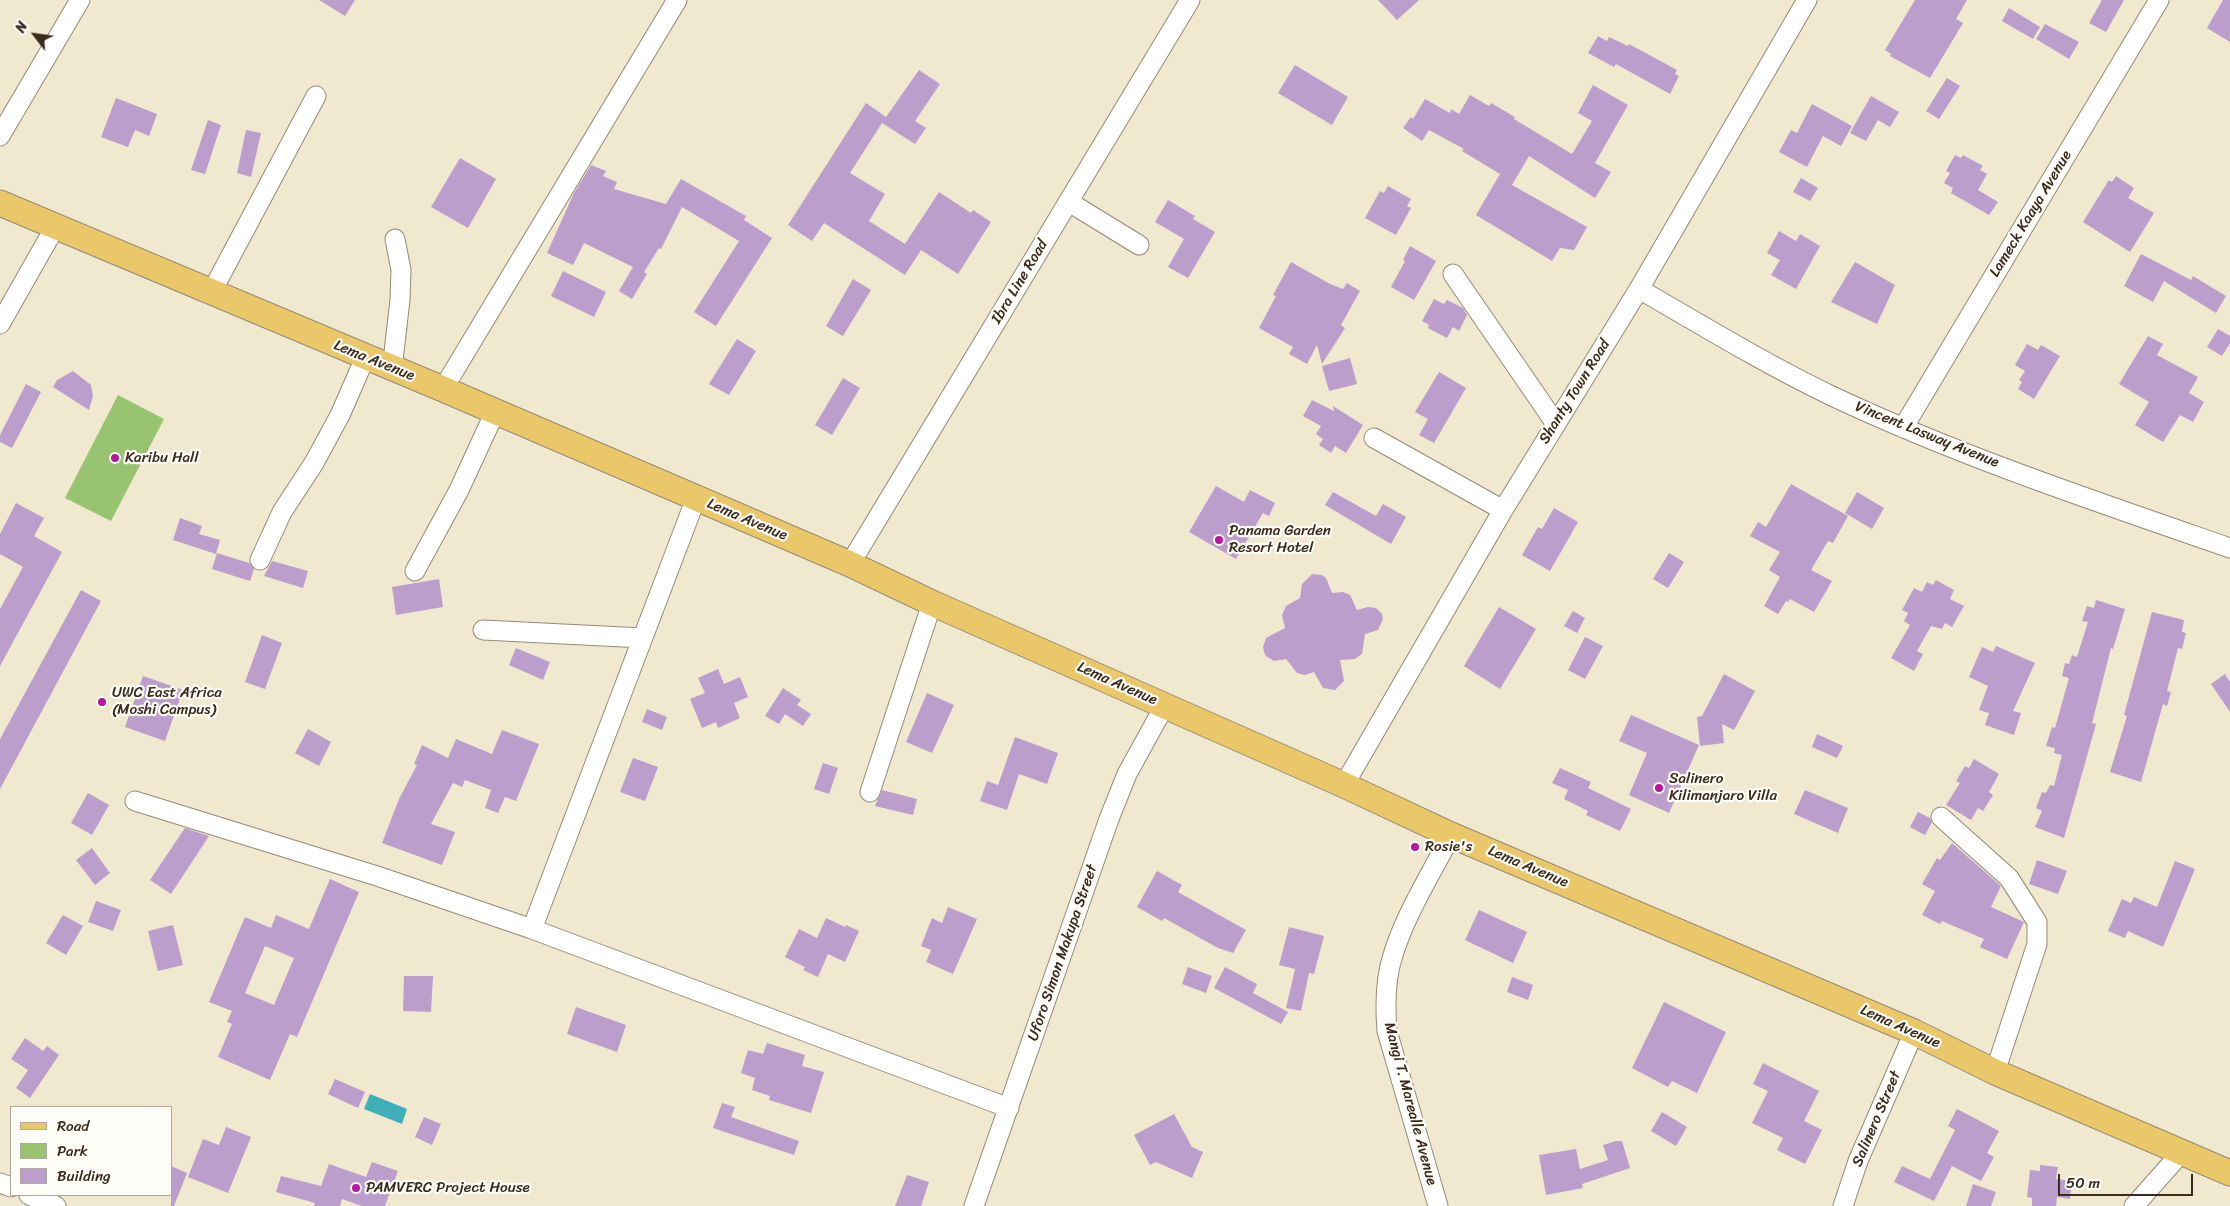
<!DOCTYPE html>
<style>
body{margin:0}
#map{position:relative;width:2230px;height:1206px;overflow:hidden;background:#f0e9d0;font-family:Sriracha,sans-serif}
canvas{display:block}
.legend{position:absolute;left:10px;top:1106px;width:162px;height:90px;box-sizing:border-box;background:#fdfcf7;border:1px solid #afa8a0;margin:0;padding:6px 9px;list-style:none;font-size:15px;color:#3b2a1e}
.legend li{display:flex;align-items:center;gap:10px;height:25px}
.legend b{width:25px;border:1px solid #afa8a0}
.north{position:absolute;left:10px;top:10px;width:50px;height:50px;-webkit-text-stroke:4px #fdfcf7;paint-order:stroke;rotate:300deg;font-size:14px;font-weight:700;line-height:20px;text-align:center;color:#3b2a1e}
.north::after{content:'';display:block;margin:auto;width:18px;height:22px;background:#3b2a1e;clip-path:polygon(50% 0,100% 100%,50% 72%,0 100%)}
.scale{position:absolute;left:2058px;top:1174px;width:135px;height:22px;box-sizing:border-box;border:2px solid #3b2a1e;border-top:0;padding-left:6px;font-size:15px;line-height:18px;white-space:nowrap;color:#3b2a1e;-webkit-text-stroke:4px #fdfcf7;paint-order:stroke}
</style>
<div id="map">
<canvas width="2230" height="1206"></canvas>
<ul class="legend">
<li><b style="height:6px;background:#eac769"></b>Road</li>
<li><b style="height:14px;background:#98c371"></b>Park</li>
<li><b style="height:14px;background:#bb9ecc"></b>Building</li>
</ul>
<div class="north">N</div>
<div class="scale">50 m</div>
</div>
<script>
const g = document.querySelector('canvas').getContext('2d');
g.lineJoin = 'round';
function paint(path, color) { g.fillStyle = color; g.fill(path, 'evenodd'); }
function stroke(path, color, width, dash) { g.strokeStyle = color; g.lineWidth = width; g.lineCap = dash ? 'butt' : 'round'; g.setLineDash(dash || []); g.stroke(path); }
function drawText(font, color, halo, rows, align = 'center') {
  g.font = font + ' Sriracha,sans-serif'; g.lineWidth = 4.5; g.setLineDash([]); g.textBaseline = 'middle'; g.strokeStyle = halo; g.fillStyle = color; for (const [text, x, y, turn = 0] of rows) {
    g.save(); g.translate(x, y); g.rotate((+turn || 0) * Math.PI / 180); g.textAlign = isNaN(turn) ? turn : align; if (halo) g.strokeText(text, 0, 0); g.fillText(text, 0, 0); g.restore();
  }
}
const green = new Path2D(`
 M 118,395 L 164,419 L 111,521 L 65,498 Z`);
const water = new Path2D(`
 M 370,1094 L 407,1109 L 402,1124 L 364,1109 Z`);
const building = new Path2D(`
 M 319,0 L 355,0 L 345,16 Z
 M 1378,0 L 1419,0 L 1397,20 Z
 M 1915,0 L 1967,0 L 1956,19 L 1963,23 L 1930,78 L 1890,56 L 1891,54 L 1885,50 Z
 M 2102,0 L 2124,0 L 2106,32 L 2089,23 Z
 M 2223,0 L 2230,0 L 2230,42 L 2207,28 Z
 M 2009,8 L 2040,27 L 2033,39 L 2002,21 Z
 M 2045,24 L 2079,42 L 2069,59 L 2036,39 Z
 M 1598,36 L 1607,41 L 1609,37 L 1628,46 L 1629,44 L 1677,70 L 1675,74 L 1679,76 L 1670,94 L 1616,64 L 1614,67 L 1588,53 Z
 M 1295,65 L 1348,97 L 1332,125 L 1278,93 Z
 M 919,70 L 940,84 L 915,121 L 926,128 L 915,144 L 882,123 L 850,173 L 885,194 L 869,221 L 905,244 L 939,192 L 971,213 L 973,210 L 991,222 L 958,274 L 921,250 L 905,275 L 824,223 L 812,241 L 788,225 L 866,103 L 886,117 Z
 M 1947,78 L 1960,86 L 1939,119 L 1926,111 Z
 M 1593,85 L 1628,105 L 1595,163 L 1611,172 L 1595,198 L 1529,156 L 1512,185 L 1587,227 L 1574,250 L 1560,248 L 1552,261 L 1476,215 L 1500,174 L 1462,151 L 1464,149 L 1429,130 L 1422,141 L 1403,128 L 1411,117 L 1413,119 L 1425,99 L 1450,113 L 1451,109 L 1459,114 L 1470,95 L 1489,106 L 1491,103 L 1515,117 L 1514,119 L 1572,154 L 1592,121 L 1578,113 Z
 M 1871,96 L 1899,112 L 1890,127 L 1878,120 L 1866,141 L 1850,133 Z
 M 116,98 L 157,114 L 149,136 L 135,130 L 128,147 L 101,137 Z
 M 1812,104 L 1852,126 L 1841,146 L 1823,136 L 1807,167 L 1779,152 L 1791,130 L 1797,133 Z
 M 208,120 L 221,125 L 205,174 L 191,170 Z
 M 246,130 L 261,133 L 251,177 L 237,173 Z
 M 1955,155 L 1961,158 L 1963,155 L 1983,166 L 1980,170 L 1987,174 L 1978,190 L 1998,202 L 1989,215 L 1951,193 L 1953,188 L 1944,183 L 1950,173 L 1946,171 Z
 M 460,158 L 496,179 L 468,228 L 431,207 Z
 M 591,165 L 606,171 L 603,176 L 617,182 L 614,189 L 666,204 L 681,179 L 746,216 L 744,220 L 772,238 L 716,326 L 694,312 L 739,241 L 682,207 L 661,249 L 659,248 L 644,272 L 647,274 L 632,299 L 619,291 L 633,267 L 584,243 L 573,265 L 547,253 L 574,193 Z
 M 2116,176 L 2134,188 L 2128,198 L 2154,213 L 2130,252 L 2083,222 L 2109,180 L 2112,182 Z
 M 1801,178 L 1818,188 L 1810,201 L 1793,192 Z
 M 1388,186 L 1411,199 L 1407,206 L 1411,208 L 1396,235 L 1365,218 L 1380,191 L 1384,193 Z
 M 1168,200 L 1195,216 L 1193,219 L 1215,232 L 1188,278 L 1168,267 L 1184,239 L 1155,222 Z
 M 1779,231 L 1796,241 L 1800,234 L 1820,246 L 1796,289 L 1771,275 L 1780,260 L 1767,253 Z
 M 1410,246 L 1436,261 L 1414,300 L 1391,287 L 1405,261 L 1403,260 Z
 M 2141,254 L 2191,280 L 2193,276 L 2226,296 L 2216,313 L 2164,281 L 2153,302 L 2124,286 Z
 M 1291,262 L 1330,284 L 1343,289 L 1347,283 L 1360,291 L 1341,325 L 1345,328 L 1322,364 L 1317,345 L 1307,364 L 1289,354 L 1293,347 L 1259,328 L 1276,296 L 1273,295 Z
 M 1855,262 L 1895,285 L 1877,324 L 1831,302 Z
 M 563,271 L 606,292 L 594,317 L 551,296 Z
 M 853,279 L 871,290 L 843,336 L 826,326 Z
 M 1434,299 L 1444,304 L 1447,300 L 1463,308 L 1467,315 L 1459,331 L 1453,327 L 1447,338 L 1428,328 L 1429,325 L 1422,321 Z
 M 2218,329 L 2230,336 L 2230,343 L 2222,356 L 2207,347 Z
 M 2148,336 L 2163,344 L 2157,355 L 2198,377 L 2189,393 L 2204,402 L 2193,422 L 2180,415 L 2163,442 L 2135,425 L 2149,402 L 2119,384 Z
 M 737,339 L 756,351 L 729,395 L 709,384 Z
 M 2027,344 L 2038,350 L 2041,345 L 2060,356 L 2034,399 L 2018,389 L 2022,382 L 2019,380 L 2025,371 L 2015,365 Z
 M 1350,358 L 1357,384 L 1329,391 L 1322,366 Z
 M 73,371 L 91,385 L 93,396 L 89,410 L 53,387 L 57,380 Z
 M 1439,372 L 1466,388 L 1434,443 L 1419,435 L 1428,419 L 1415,412 Z
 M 843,378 L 860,388 L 832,435 L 815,425 Z
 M 26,384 L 41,392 L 12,448 L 0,442 L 0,435 Z
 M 1312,400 L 1334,411 L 1333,406 L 1363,425 L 1346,453 L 1335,446 L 1331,453 L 1319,445 L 1323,439 L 1316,434 L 1321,426 L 1303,416 Z
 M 1791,484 L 1848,516 L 1833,543 L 1828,541 L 1811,570 L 1832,581 L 1814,612 L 1790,599 L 1788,602 L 1786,601 L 1778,614 L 1764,606 L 1780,577 L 1769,570 L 1780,552 L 1750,536 L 1758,522 L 1766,527 Z
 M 1216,486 L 1244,502 L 1250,490 L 1275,503 L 1269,516 L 1263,513 L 1236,559 L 1189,532 Z
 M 1333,492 L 1376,516 L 1383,504 L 1406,517 L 1391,544 L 1325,505 Z
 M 1857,492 L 1884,508 L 1872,529 L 1845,513 Z
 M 16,503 L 44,518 L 34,536 L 62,552 L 0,666 L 0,609 L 23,567 L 0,554 L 0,534 Z
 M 1554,508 L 1578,522 L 1550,571 L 1522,555 L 1538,527 L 1542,529 Z
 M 180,518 L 202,526 L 199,534 L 220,540 L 216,554 L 173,540 Z
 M 217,553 L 249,563 L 254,569 L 250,581 L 212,569 Z
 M 1669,553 L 1684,562 L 1668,588 L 1653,579 Z
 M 272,561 L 308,571 L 303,588 L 264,576 Z
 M 1312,574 L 1322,575 L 1326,578 L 1332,593 L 1343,592 L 1350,595 L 1357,610 L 1368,607 L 1376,608 L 1382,614 L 1383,619 L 1378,630 L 1365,634 L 1362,654 L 1355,659 L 1340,660 L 1344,681 L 1335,690 L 1323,688 L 1314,672 L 1305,675 L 1297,673 L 1286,659 L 1274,661 L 1266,656 L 1264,652 L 1263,647 L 1266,638 L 1285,628 L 1282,615 L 1286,606 L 1300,598 L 1302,584 Z
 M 439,579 L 443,607 L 396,615 L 392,587 Z
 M 1936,580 L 1954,590 L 1950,599 L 1964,606 L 1952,627 L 1945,623 L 1942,629 L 1931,626 L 1917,651 L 1923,654 L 1914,671 L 1891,658 L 1910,625 L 1904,621 L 1908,613 L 1902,610 L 1914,588 L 1922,592 L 1927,582 L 1933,585 Z
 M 81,590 L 101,601 L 0,789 L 0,739 Z
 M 2096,600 L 2125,609 L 2113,649 L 2111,648 L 2092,723 L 2096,724 L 2064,838 L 2035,827 L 2042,811 L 2036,808 L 2042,792 L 2046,793 L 2050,785 L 2054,786 L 2062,755 L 2054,753 L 2055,748 L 2046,746 L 2052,727 L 2055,728 L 2069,678 L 2062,676 L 2065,663 L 2069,664 L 2072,655 L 2077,657 L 2088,622 L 2082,621 L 2087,606 L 2094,608 Z
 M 1499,607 L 1536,629 L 1500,689 L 1464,666 Z
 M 1573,611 L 1585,618 L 1577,633 L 1564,626 Z
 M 2152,612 L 2184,620 L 2182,632 L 2186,633 L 2182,649 L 2178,648 L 2167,691 L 2171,692 L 2167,706 L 2163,704 L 2141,782 L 2110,772 L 2127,716 L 2124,715 Z
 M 262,635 L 282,643 L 265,689 L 245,682 Z
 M 1585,637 L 1603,646 L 1585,679 L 1568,670 Z
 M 1996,646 L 2035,663 L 2013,711 L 2021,713 L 2014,735 L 1985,725 L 1989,713 L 1979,710 L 1988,686 L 1969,677 L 1982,647 L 1993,652 Z
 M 516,648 L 550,662 L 543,680 L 509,665 Z
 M 718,669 L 724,684 L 740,677 L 748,697 L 734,703 L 740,718 L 718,728 L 716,722 L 702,728 L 690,699 L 705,693 L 698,678 Z
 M 1724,674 L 1755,691 L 1734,730 L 1722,724 L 1724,743 L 1700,746 L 1697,717 L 1702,716 Z
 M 2225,674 L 2230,682 L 2230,712 L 2211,684 Z
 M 143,676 L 183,690 L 165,741 L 125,727 Z
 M 783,688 L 801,700 L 797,705 L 811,714 L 803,726 L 785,714 L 779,724 L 765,716 Z
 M 927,693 L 954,705 L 932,753 L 906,742 Z
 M 647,709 L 667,717 L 662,730 L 642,722 Z
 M 1631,715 L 1699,745 L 1669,813 L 1629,795 L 1647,753 L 1619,741 Z
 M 308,729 L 331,742 L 319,766 L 295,753 Z
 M 502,730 L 539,744 L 516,801 L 505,797 L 498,813 L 485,808 L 491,790 L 465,780 L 462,787 L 453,783 L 431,824 L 455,832 L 442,865 L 382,843 L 399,799 L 417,765 L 414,764 L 422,745 L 448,758 L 456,739 L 492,754 Z
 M 1817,734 L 1843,746 L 1837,758 L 1812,747 Z
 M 1015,737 L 1058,753 L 1047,784 L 1019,774 L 1007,810 L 980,801 L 987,781 L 998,785 Z
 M 633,758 L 658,767 L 645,801 L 620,792 Z
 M 1974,759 L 1999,774 L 1989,792 L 1993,795 L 1983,811 L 1978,808 L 1971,820 L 1946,805 L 1960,783 L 1956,781 L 1965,766 L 1969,768 Z
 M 823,763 L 838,768 L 829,794 L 814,789 Z
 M 1560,768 L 1591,782 L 1588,788 L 1631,809 L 1620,831 L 1586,815 L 1588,811 L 1564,799 L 1568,790 L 1552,783 Z
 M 882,790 L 917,799 L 913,815 L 875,806 Z
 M 1805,790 L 1848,808 L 1838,833 L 1794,814 Z
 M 88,793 L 109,805 L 92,835 L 71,823 Z
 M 1918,812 L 1930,818 L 1932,822 L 1925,835 L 1910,827 Z
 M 185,828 L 209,836 L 171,894 L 150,880 Z
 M 1952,843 L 2001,886 L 1991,907 L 2024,922 L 2007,959 L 1980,947 L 1984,939 L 1942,921 L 1940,924 L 1922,915 L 1935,891 L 1922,884 L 1937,858 L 1940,860 Z
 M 92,848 L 110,873 L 95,885 L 76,860 Z
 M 2037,860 L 2067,871 L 2058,894 L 2029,884 Z
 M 2175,861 L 2195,869 L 2163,947 L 2128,931 L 2125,938 L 2108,931 L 2122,899 L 2131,903 L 2134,897 L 2157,907 Z
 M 1157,871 L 1182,885 L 1178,892 L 1246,930 L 1233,953 L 1218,948 L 1164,918 L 1162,921 L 1137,907 Z
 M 330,879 L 359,892 L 297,1037 L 290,1034 L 270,1080 L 218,1057 L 232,1024 L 227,1022 L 232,1011 L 209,1002 L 245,917 L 271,928 L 276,915 L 309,929 ZM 265,946 L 294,958 L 274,1005 L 245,993 Z
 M 96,901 L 121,910 L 113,931 L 88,922 Z
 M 948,907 L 977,919 L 953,974 L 926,962 L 931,950 L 921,946 L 932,918 L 942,923 Z
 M 1479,910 L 1527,932 L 1513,963 L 1465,940 Z
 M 63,915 L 83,926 L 66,955 L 46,943 Z
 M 826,918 L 845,927 L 846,925 L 859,931 L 845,962 L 828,954 L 818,977 L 803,970 L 805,967 L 785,957 L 799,929 L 817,938 Z
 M 173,925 L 183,965 L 158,971 L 148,931 Z
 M 1289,927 L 1324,936 L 1314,974 L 1309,973 L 1301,1011 L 1286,1008 L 1295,969 L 1279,965 Z
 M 1188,967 L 1212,976 L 1206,993 L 1182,984 Z
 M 1225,967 L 1257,984 L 1253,993 L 1288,1012 L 1281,1024 L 1214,988 Z
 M 404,976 L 433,976 L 431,1012 L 403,1011 Z
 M 1512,977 L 1533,985 L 1528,1000 L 1507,992 Z
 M 1664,1002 L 1726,1032 L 1697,1093 L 1672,1081 L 1668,1087 L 1632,1068 Z
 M 576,1007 L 626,1025 L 617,1052 L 567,1034 Z
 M 25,1038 L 43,1051 L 47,1046 L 59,1055 L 30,1098 L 16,1088 L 28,1070 L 11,1059 Z
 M 767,1043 L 805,1055 L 802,1066 L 824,1072 L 811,1113 L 769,1100 L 770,1096 L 752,1090 L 755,1078 L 741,1073 L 748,1050 L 763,1054 Z
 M 1763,1063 L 1819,1091 L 1804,1121 L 1822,1130 L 1805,1164 L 1777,1150 L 1783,1138 L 1752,1123 L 1768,1091 L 1753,1084 Z
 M 335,1079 L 365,1092 L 358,1108 L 328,1094 Z
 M 722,1103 L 735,1107 L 731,1117 L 799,1141 L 794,1155 L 713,1128 Z
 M 1957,1109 L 1999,1131 L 1987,1153 L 1994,1157 L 1981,1181 L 1952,1166 L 1934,1201 L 1894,1182 L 1902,1166 L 1930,1179 L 1955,1130 L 1948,1126 Z
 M 1662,1112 L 1687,1127 L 1676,1146 L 1651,1131 Z
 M 1174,1114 L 1192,1147 L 1203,1152 L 1192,1178 L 1156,1162 L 1150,1165 L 1134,1135 Z
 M 424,1117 L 441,1124 L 432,1145 L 415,1137 Z
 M 226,1127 L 251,1137 L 228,1193 L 188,1177 L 203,1139 L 219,1145 Z
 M 1616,1141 L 1622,1141 L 1630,1168 L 1582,1184 L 1583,1188 L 1546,1195 L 1539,1155 L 1576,1149 L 1580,1169 L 1608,1160 L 1603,1145 Z
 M 372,1162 L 398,1171 L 385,1206 L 362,1206 L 342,1199 L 340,1206 L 314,1206 L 315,1203 L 276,1192 L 281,1176 L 321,1186 L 329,1164 L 366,1177 Z
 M 2040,1165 L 2058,1167 L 2056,1179 L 2072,1181 L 2070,1199 L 2057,1197 L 2056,1206 L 2032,1206 L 2032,1198 L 2027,1197 L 2030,1170 L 2040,1171 Z
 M 171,1166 L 187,1173 L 174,1206 L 171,1206 Z
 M 907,1175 L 929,1182 L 921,1206 L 895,1206 Z
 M 1973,1184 L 1996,1192 L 1991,1206 L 1966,1206 Z`);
const minor = new Path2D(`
 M 0,136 L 80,0
 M 1069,202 L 1139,245
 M 1453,274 L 1556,424
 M 1639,289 C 1703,326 1767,365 1834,397 C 1962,457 2097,502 2230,548
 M 211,293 L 316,96
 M 0,324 L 55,227
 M 392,369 L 400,300 L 401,270 L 395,239
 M 443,389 L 677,0
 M 1903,428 L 2159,0
 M 1374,438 L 1503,510
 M 260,560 L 282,512 L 314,463 L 340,415 L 365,358
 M 850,564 L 1190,0
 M 415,571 L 459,490 L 495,412
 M 483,630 L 643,638
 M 1344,785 L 1503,510 L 1639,289 L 1807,0
 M 870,792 L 932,603
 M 135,801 L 377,876 L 532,929 L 1009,1108
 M 1941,817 L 2009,878 L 2037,922 L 2037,944 L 1995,1072
 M 532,929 L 696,498
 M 0,1183 L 11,1187
 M 29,1195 L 56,1206
 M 974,1206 L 1109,819 L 1127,774 L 1165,705
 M 1438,1206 L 1387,1031 C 1385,1006 1385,979 1393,955 C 1406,913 1431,874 1451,835
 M 1843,1206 L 1858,1161 L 1914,1032
 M 2134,1206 L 2181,1153`);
const major = new Path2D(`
 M 0,203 L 443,389 L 850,564 L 932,603 L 1344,785 L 1451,835 L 1914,1032 L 1995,1072 L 2230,1173`);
const markers = [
 [115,458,5,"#b5179e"],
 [1219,540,5,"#b5179e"],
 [102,702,5,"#b5179e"],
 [1659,788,5,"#b5179e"],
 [1415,847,5,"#b5179e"],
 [356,1188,5,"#b5179e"]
];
const streetNames = [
 ["Lameck Kaaya Avenue",2031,214,-59],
 ["Ibra Line Road",1020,282,-59],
 ["Lema Avenue",374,361,22],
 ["Shanty Town Road",1575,392,-58],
 ["Vincent Lasway Avenue",1927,435,22],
 ["Lema Avenue",747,520,23],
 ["Lema Avenue",1117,684,24],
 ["Lema Avenue",1528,867,23],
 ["Uforo Simon Makupa Street",1063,953,-71],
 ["Lema Avenue",1900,1027,24],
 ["Mangi T. Marealle Avenue",1410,1104,75],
 ["Salinero Street",1877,1119,-67]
];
const poiNames = [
 ["Karibu Hall",125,458],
 ["Panama Garden",1229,531],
 ["Resort Hotel",1229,548],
 ["UWC East Africa",112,693],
 ["(Moshi Campus)",112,710],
 ["Salinero",1669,779],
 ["Kilimanjaro Villa",1669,796],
 ["Rosie's",1425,847],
 ["PAMVERC Project House",366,1188]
];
paint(green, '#98c371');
paint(water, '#3eaeb8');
paint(building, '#bb9ecc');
stroke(minor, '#968a77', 21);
stroke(major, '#968a77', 27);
stroke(minor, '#fff', 19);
stroke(major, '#eac769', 25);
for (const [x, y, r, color] of markers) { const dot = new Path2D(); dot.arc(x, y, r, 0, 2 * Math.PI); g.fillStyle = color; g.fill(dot); stroke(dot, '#fdfcf7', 2); }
drawText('15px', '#3b2a1e', '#fdfcf7', streetNames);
drawText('15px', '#3b2a1e', '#fdfcf7', poiNames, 'left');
</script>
